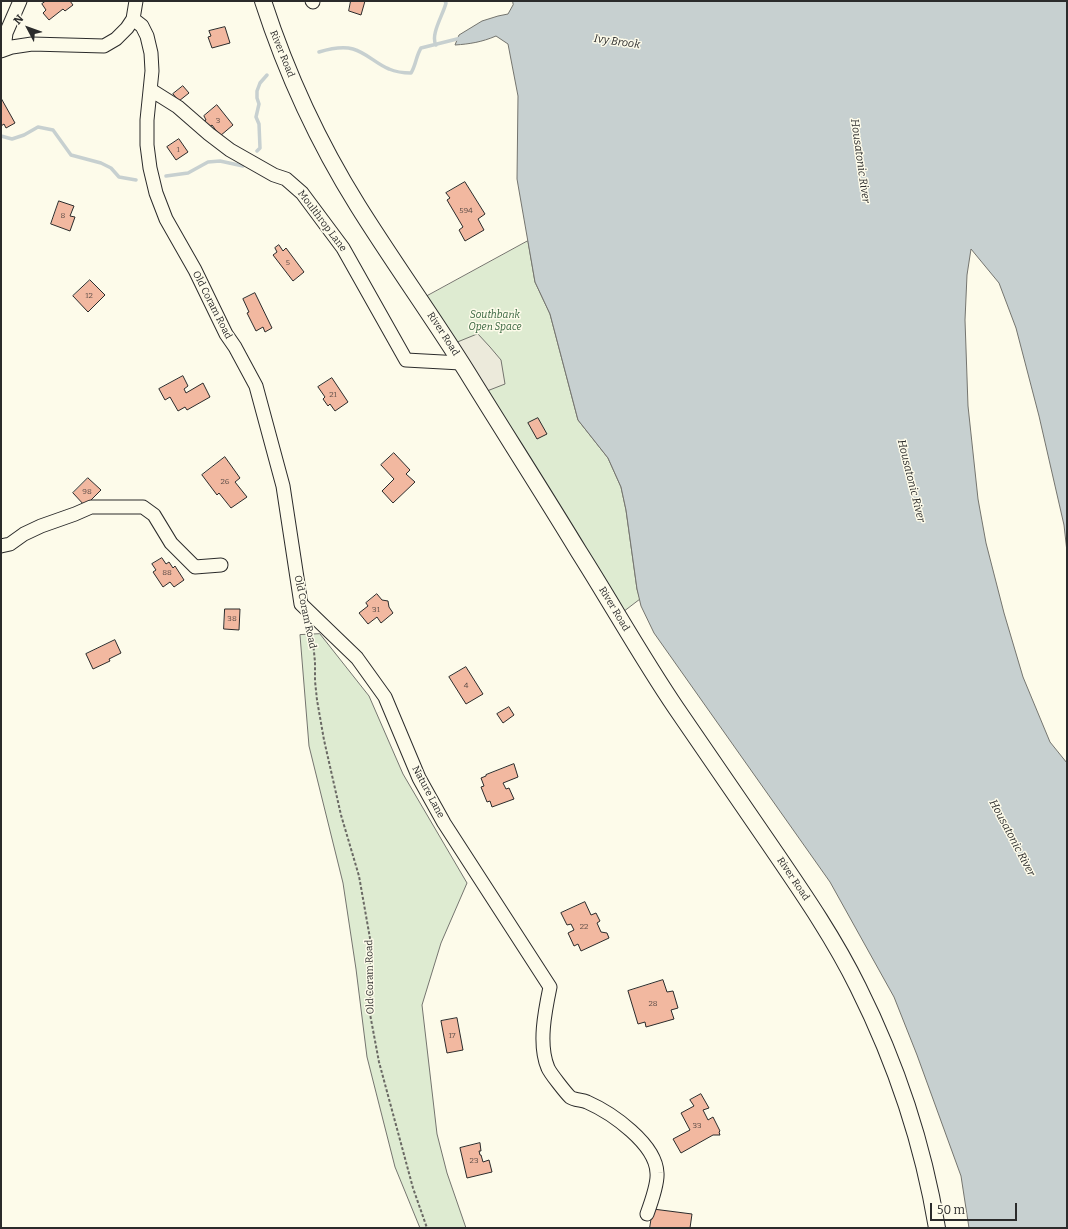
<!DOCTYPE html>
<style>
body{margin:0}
#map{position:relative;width:1068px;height:1229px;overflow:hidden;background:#fdfbea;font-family:Bitter,serif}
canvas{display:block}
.frame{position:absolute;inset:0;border:2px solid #2b2b2b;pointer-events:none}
.north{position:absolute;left:8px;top:8px;width:40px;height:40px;-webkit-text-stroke:3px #fdfbea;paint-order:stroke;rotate:311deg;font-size:11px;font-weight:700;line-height:16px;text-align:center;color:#2b2b2b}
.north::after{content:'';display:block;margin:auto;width:14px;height:18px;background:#2b2b2b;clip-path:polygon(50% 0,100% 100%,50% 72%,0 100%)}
.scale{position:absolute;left:930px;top:1203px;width:87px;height:18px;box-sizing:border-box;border:2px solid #2b2b2b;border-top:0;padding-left:5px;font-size:12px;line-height:14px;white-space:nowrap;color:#2b2b2b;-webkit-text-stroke:3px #fdfbea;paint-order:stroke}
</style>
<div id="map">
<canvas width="1068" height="1229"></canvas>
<div class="frame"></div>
<div class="north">N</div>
<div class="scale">50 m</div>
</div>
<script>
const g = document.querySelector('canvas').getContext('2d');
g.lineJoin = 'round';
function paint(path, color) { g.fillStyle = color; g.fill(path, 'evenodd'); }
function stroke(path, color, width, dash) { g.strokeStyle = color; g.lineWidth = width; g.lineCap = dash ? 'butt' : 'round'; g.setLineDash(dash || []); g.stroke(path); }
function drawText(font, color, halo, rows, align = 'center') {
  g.font = font + ' Bitter,serif'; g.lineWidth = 3; g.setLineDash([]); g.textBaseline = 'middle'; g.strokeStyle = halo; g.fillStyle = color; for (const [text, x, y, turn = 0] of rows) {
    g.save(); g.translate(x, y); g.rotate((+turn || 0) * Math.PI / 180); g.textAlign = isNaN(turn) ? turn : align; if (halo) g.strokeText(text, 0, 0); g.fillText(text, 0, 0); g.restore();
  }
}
const green = new Path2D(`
 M 528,241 L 535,282 L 550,314 L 578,420 L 608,458 L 621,487 L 626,510 L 637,589 L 640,599 L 619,615 L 420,300 Z
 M 320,634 L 369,696 L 403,774 L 467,883 L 441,943 L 422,1005 L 437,1134 L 447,1173 L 466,1228 L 420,1228 L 395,1167 L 367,1057 L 356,969 L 343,883 L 309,746 L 300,635 Z`);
const parking = new Path2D(`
 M 478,334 L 490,347 L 501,360 L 505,384 L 487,391 L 456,343 Z`);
const water = new Path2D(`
 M 513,1 L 1067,1 L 1067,552 L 1064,525 L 1039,416 L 1016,328 L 999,283 L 971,249 L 967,275 L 965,320 L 968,406 L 978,499 L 986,543 L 1004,613 L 1023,677 L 1050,742 L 1067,763 L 1067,1228 L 969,1228 L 961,1176 L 917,1055 L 894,997 L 830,882 L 654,633 L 641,606 L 637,589 L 626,510 L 621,487 L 608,458 L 578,420 L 550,314 L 535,282 L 517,179 L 518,96 L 508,44 L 496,36 C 482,42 470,44 455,45 L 459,35 L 482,21 L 498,16 L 508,14 L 513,5 Z`);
const stream = new Path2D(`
 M 436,45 C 430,35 443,15 446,3 L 445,1
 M 319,52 C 329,49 342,46 353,49 C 367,53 376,64 389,69 C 396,72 403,73 411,73 C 416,65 416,56 421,48 L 461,38
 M 1,136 L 12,139 L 24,135 L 38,127 L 53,130 L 71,155 L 101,163 L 111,168 L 119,177 L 136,180
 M 257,151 L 260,148 L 259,124 L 256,117 L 259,104 L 257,98 L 257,91 L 260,83 L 267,75
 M 166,176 L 188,173 L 208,162 L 220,161 L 243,166`);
const building = new Path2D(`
 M 46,1 L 70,1 L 73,5 L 65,11 L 63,9 L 49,20 L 43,13 L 46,10 L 42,4 Z
 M 351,1 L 365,1 L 361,15 L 349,11 Z
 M 225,27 L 230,43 L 212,48 L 208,37 L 211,36 L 209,31 Z
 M 183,86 L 189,93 L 179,101 L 173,94 Z
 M 1,98 L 15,123 L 6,128 L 4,124 L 1,126 Z
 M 217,105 L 233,125 L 220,136 L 212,125 L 208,128 L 203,122 L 206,120 L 204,116 Z
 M 179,139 L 188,152 L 176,160 L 167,147 Z
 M 465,182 L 485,214 L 478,219 L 484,230 L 465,241 L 459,230 L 463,227 L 447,200 L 450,198 L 446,193 Z
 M 59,201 L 74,206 L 70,216 L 75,217 L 70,231 L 51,224 Z
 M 279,245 L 283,251 L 286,248 L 304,272 L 293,281 L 273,255 L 277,252 L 275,248 Z
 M 90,280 L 105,295 L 88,312 L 73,296 Z
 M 255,293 L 272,328 L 265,332 L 263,327 L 256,331 L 247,313 L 249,312 L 243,299 Z
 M 183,376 L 188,386 L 184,389 L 186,393 L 203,383 L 210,397 L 187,410 L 185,407 L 178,411 L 170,397 L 165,400 L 159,389 Z
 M 332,378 L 348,402 L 335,411 L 330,404 L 328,406 L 323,399 L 325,397 L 318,387 Z
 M 538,418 L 547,434 L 537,439 L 528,423 Z
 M 394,453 L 410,470 L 406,474 L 415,482 L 393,503 L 382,491 L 394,479 L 381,465 Z
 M 225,457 L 240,478 L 235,482 L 247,497 L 231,508 L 219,493 L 217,495 L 202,475 Z
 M 88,478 L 101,490 L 85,506 L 73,493 Z
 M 162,558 L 166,564 L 169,562 L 173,568 L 175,566 L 184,580 L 174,587 L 170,582 L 163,587 L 153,572 L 156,570 L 152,564 Z
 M 377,594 L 382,600 L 388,601 L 389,607 L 393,613 L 381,623 L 377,617 L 368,624 L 359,613 L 368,606 L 366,603 Z
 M 225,609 L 240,609 L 239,630 L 224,629 Z
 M 115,640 L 121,653 L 109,659 L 110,661 L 93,669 L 86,654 Z
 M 466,667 L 483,694 L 466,704 L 449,677 Z
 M 509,707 L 514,715 L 503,723 L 497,714 Z
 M 514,764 L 518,777 L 503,783 L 506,789 L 509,788 L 514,799 L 492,807 L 490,801 L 487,802 L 481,787 L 484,786 L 481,778 L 486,776 L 486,775 Z
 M 585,902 L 591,915 L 596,913 L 600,921 L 597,923 L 601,932 L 607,933 L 609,938 L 581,951 L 578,944 L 574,946 L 568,933 L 574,930 L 571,924 L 567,925 L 561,913 Z
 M 663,980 L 667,992 L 673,991 L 678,1008 L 671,1010 L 674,1019 L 646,1027 L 645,1022 L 638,1024 L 628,991 Z
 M 457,1018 L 463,1050 L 447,1053 L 441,1021 Z
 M 701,1094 L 709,1108 L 703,1110 L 708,1120 L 713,1117 L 720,1131 L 719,1132 L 720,1135 L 713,1135 L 681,1153 L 673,1139 L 690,1130 L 681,1113 L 694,1106 L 690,1100 Z
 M 480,1143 L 481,1151 L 479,1151 L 480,1155 L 481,1155 L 483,1162 L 489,1160 L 492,1172 L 467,1178 L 460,1148 Z
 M 653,1209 L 692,1214 L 690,1228 L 650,1228 Z`);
const path = new Path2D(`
 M 309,628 L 313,642 L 315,662 L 315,681 L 317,700 L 324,740 L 341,815 L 359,876 L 371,944 L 370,1014 L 379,1062 L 413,1188 L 427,1228`);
const minor = new Path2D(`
 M 312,1 L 313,2
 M 133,19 L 142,26 L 147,36 L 151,53 L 152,71 L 147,120 L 147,145 L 150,168 L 156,193 L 166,219 L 195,270 L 226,334 L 235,347 L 256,386 L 283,486 L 301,604 L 357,658 L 385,697 L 419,778 L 444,823 L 550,987 C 545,1011 538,1045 548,1068 C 550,1073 566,1093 570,1097 C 574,1100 582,1100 587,1102 C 612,1113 656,1144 657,1173 C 658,1183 651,1203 647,1214
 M 4,49 L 6,33 L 20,1
 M 1,51 L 12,47 L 32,44 L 104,46 L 116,39 L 127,28 L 133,19 L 136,1
 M 151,90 L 178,107 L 209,134 L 230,150 L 274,175 L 286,179 L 302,193 L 343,248 L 406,360 L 461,363
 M 1,546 L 10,544 L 24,534 L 41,526 L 75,514 L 91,507 L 143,507 L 154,515 L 171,543 L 195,567 L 221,565`);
const major = new Path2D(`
 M 263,1 C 286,72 318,142 358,206 C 393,262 432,316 467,372 C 504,432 542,491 579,552 C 612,604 642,658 676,708 C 707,753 738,798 768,842 C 800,889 833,936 858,987 C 896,1063 923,1144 937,1228`);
const numberNames = [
 ["3",218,121],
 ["1",178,150],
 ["594",466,211],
 ["8",63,216],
 ["5",288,263],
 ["12",89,296],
 ["21",333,395],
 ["26",225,482],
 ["98",87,492],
 ["88",167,573],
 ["31",376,610],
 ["38",232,619],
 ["4",466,686],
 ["22",584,927],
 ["28",653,1004],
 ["17",452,1036],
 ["33",697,1126],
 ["23",474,1161]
];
const streetNames = [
 ["River Road",282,54,68],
 ["Moulthrop Lane",322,221,53],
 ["Old Coram Road",212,305,63],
 ["River Road",443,334,57],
 ["River Road",614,609,59],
 ["Old Coram Road",305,612,78],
 ["Nature Lane",428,792,62],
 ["River Road",793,879,56],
 ["Old Coram Road",370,977,-91]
];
const parkNames = [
 ["Southbank",495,315],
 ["Open Space",495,327]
];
const waterNames = [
 ["Ivy Brook",617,42,8],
 ["Housatonic River",860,161,82],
 ["Housatonic River",911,481,76],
 ["Housatonic River",1012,838,62]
];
paint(green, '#deebd1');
stroke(green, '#74746e', 1);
paint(parking, '#eceadb');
stroke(parking, '#74746e', 1);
paint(water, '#c7d0d0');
stroke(water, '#74746e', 1);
stroke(stream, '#c7d0d0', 3.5);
paint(building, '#f2b8a0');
stroke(building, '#2b2b2b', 1);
stroke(minor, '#2b2b2b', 15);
stroke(major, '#2b2b2b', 18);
stroke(path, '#6a6964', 2, [3, 2]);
stroke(minor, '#fdfbea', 13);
stroke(major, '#fdfbea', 16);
drawText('8px', '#5d4e48', null, numberNames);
drawText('10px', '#2b2b2b', '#fdfbea', streetNames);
drawText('italic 10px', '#34623c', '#fdfbea', parkNames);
drawText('italic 11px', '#2b2b2b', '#fdfbea', waterNames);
</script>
